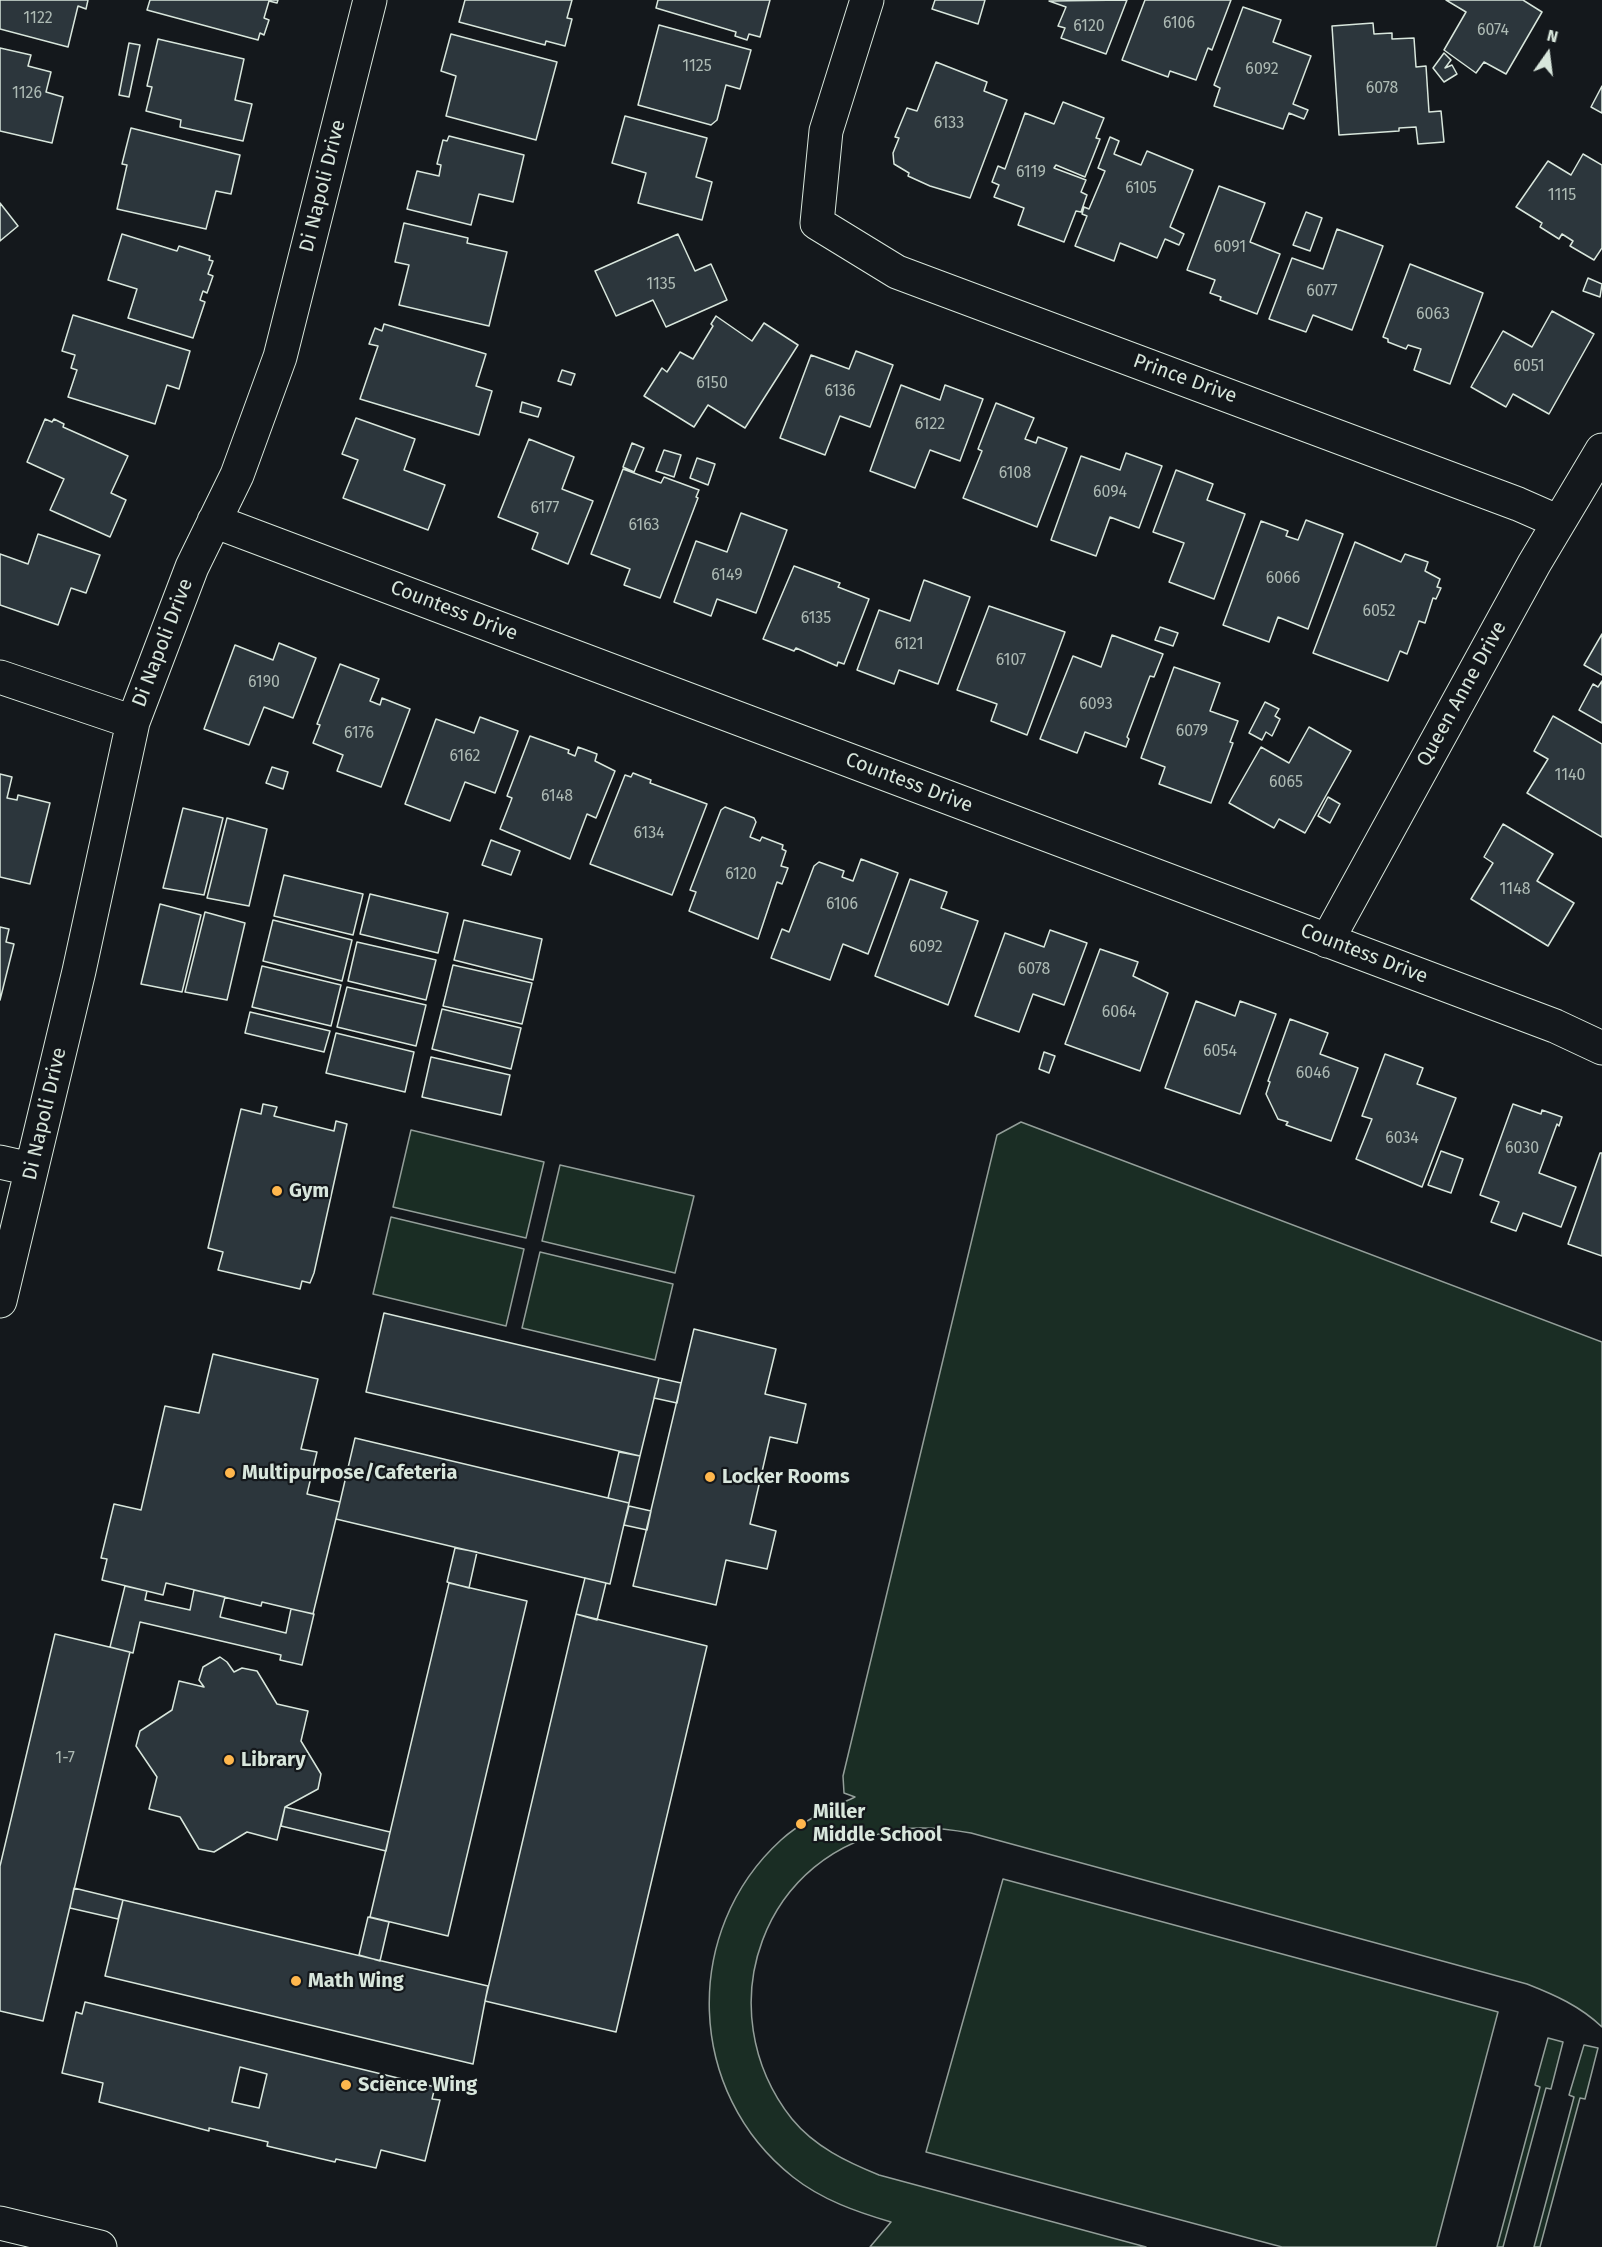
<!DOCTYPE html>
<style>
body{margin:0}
#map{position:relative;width:1602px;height:2247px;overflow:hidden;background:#14181c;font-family:"Fira Sans",sans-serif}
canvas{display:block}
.north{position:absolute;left:1518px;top:24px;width:60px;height:60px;-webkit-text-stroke:4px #14181c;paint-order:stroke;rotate:14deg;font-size:16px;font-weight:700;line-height:24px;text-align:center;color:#d8e6dc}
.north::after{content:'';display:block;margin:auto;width:21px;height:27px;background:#d8e6dc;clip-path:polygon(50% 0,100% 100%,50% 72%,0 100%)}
</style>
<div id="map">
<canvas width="1602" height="2247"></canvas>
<div class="north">N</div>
</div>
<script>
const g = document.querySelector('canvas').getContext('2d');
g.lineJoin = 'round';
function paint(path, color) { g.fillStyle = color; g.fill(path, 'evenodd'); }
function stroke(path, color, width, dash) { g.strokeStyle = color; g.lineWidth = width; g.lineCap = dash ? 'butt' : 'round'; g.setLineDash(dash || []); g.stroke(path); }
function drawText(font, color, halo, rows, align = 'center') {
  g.font = font + ' "Fira Sans",sans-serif'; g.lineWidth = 4.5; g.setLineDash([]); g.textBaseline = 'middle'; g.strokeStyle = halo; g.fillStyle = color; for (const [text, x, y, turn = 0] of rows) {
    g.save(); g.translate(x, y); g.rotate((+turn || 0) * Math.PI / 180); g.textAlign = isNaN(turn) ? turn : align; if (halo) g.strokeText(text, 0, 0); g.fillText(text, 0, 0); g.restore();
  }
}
const green = new Path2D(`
 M 1021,1122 L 1602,1342 L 1602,2027 C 1580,2006 1555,1995 1527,1984 L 971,1833 C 949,1829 926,1826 903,1829 C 762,1849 706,2010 792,2119 C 815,2147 847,2162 879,2175 L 1146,2247 L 870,2247 L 891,2222 C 857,2212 822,2200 793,2177 C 686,2093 681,1931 781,1840 C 803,1820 830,1809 855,1797 L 844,1793 L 843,1776 L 997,1135 Z
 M 411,1130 L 544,1162 L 526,1238 L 393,1207 Z
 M 560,1165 L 694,1196 L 675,1273 L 542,1241 Z
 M 391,1217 L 524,1249 L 506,1326 L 373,1294 Z
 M 540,1252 L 673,1284 L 655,1360 L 522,1328 Z
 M 1003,1879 L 1498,2012 L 1436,2247 L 1282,2247 L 926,2152 Z
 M 1548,2038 L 1563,2042 L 1551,2089 L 1546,2088 L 1503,2247 L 1497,2247 L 1540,2087 L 1535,2085 Z
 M 1584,2045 L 1598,2048 L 1585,2099 L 1580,2098 L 1540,2247 L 1534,2247 L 1574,2097 L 1569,2095 Z`);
const building = new Path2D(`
 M 0,0 L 88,0 L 86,9 L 78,6 L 68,47 L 0,29 Z
 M 150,0 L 278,0 L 277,3 L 269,1 L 264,18 L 269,20 L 264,35 L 260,33 L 258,40 L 147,10 Z
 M 465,0 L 572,0 L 567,18 L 572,19 L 565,46 L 546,41 L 545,45 L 459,22 Z
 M 658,0 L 770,0 L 760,37 L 749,34 L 747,40 L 735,36 L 736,32 L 656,8 Z
 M 935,0 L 985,0 L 978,24 L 932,9 Z
 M 1127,0 L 1106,54 L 1061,38 L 1065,28 L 1058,26 L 1066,7 L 1049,1 Z
 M 1145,0 L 1231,0 L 1212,50 L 1208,48 L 1196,80 L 1170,71 L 1168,77 L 1122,60 Z
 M 1446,0 L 1523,0 L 1542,12 L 1506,74 L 1484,62 L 1476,73 L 1444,50 L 1466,12 Z
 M 1243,7 L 1281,20 L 1273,42 L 1311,56 L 1293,104 L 1308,110 L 1304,119 L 1289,113 L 1283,129 L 1214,106 L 1220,88 L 1214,85 Z
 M 1373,23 L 1374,34 L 1392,33 L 1392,39 L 1414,38 L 1416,67 L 1426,66 L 1429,112 L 1441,111 L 1444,142 L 1418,144 L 1416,127 L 1399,128 L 1399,131 L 1339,135 L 1332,26 Z
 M 659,25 L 751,50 L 740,89 L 726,85 L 717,120 L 711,125 L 638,105 Z
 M 451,34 L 557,62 L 536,140 L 446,116 L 456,76 L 441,71 Z
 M 158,39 L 244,59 L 235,100 L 252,104 L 243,141 L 180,127 L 181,120 L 146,111 L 152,87 L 147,86 Z
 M 129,43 L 140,45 L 129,97 L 119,95 Z
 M 0,48 L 31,55 L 28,66 L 51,72 L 46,92 L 63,97 L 52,143 L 0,131 Z
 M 1444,53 L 1451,60 L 1445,68 L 1452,65 L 1457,74 L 1444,82 L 1433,68 Z
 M 936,62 L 987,82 L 984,91 L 1007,100 L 970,198 L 930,186 L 908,176 L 909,173 L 894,164 L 893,153 L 899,138 L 895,137 L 907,108 L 917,111 Z
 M 1602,86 L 1602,113 L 1591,107 Z
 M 1063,102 L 1104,118 L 1096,138 L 1100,139 L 1085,177 L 1056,165 L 1054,168 L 1086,180 L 1081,192 L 1087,195 L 1081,212 L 1076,211 L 1064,242 L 1018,225 L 1024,208 L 994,197 L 999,185 L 992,182 L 998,166 L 1005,169 L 1025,113 L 1054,124 Z
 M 625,116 L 707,138 L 696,177 L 712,182 L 702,220 L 638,203 L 646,173 L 612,163 Z
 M 131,128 L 240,155 L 231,194 L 216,191 L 206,229 L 117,209 L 127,165 L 122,164 Z
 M 449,136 L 524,155 L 513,202 L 479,194 L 471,225 L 407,209 L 417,171 L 439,176 L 441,165 L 437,164 L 443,140 L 447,141 Z
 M 1110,137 L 1119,141 L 1114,154 L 1141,165 L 1147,151 L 1193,170 L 1170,227 L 1184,234 L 1179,245 L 1165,239 L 1157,258 L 1120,243 L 1114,261 L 1075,246 L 1087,216 L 1082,214 L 1084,207 L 1089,209 L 1105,171 L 1098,168 Z
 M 1583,154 L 1602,165 L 1602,248 L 1594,260 L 1570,246 L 1573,241 L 1562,234 L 1559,239 L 1540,227 L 1542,223 L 1516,207 L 1548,161 L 1571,175 Z
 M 1219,186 L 1265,203 L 1250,242 L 1280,254 L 1257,314 L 1220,300 L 1221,297 L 1210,293 L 1215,280 L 1187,270 Z
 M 0,203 L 18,226 L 0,241 Z
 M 1306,212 L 1322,218 L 1310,251 L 1293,245 Z
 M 404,223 L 468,238 L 467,243 L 507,252 L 489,326 L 399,305 L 409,265 L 395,262 Z
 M 1337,229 L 1383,246 L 1352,330 L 1313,315 L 1306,332 L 1269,319 L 1292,258 L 1323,269 Z
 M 122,234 L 177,251 L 179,246 L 210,256 L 209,260 L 213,261 L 208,274 L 213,276 L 207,293 L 203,291 L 200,300 L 205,302 L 193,338 L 128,318 L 137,289 L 108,280 Z
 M 678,234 L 695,271 L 711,264 L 727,300 L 666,327 L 653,300 L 616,316 L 595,271 Z
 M 1410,264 L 1483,293 L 1450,384 L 1414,370 L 1421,349 L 1408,345 L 1406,349 L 1388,342 L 1388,339 L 1383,337 Z
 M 1588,278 L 1602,284 L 1600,297 L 1583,291 Z
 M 1552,311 L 1594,334 L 1549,414 L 1513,394 L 1506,407 L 1471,387 L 1503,331 L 1532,347 Z
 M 73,315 L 190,351 L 179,389 L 167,385 L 155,424 L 68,397 L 77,370 L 71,368 L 75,355 L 62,351 Z
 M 716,316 L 752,341 L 764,323 L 798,345 L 745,428 L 708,405 L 694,427 L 644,396 L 662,368 L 667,372 L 680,352 L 693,359 L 713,326 L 711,324 Z
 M 384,324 L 486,354 L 476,386 L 492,391 L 479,435 L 360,399 L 378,346 L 369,344 L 375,328 L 382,331 Z
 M 856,351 L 893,365 L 870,427 L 840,416 L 825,455 L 780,438 L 811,355 L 849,369 Z
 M 562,370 L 575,374 L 571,385 L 558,381 Z
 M 901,385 L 940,400 L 945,385 L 983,399 L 960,461 L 930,450 L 915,488 L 870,471 Z
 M 522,402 L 541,408 L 538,417 L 520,412 Z
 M 996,403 L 1034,418 L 1025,439 L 1036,443 L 1038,437 L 1067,448 L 1037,527 L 963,498 L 982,451 L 978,449 Z
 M 356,418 L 415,439 L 404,470 L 445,485 L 428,530 L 343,498 L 358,460 L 342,454 Z
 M 45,419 L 52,422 L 54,419 L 64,424 L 63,427 L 128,456 L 111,493 L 126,500 L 110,537 L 50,510 L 64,479 L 27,462 Z
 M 529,439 L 574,457 L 562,489 L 593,501 L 568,564 L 532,549 L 538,533 L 498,517 Z
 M 632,443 L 644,448 L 634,472 L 623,467 Z
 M 664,450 L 681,455 L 674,477 L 656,471 Z
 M 1126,453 L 1162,466 L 1139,528 L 1110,517 L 1096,556 L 1051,540 L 1081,456 L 1120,470 Z
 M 697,458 L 715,464 L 708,485 L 690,478 Z
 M 623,469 L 661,483 L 664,477 L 699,490 L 696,497 L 698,498 L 660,598 L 624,585 L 630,569 L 591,554 Z
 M 1176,470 L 1213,484 L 1207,500 L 1245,514 L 1214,599 L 1169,582 L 1184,543 L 1153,532 Z
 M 741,513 L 787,530 L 756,613 L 717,599 L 711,616 L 674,602 L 696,541 L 727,552 Z
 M 1306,520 L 1343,534 L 1308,629 L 1278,617 L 1269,642 L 1223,625 L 1261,521 L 1288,531 L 1286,536 L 1298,540 Z
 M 38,534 L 100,555 L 86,593 L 71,588 L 58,625 L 0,605 L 0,554 L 28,564 Z
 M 1355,542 L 1401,562 L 1405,554 L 1428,562 L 1425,571 L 1440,579 L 1437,587 L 1441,588 L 1436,599 L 1433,598 L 1425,623 L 1419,621 L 1407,654 L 1400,651 L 1388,681 L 1313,653 Z
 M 794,566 L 840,583 L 838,587 L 869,599 L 844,664 L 838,662 L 837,666 L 796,648 L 794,651 L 763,639 Z
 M 924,580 L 970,597 L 938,684 L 899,670 L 894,684 L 857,670 L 879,610 L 910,621 Z
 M 989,606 L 1065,632 L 1027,735 L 991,721 L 997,704 L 957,690 Z
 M 1160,627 L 1178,633 L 1173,646 L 1155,640 Z
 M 1602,634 L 1602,675 L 1584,665 Z
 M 1112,635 L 1163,654 L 1154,677 L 1150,676 L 1127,737 L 1129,739 L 1126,747 L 1085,732 L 1077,753 L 1040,739 L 1073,656 L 1101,667 Z
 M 279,643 L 316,658 L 293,718 L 264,707 L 249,745 L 204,729 L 235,645 L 273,660 Z
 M 340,664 L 379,679 L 370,701 L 380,705 L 382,698 L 410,709 L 381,787 L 337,771 L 343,755 L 313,743 L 320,725 L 317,724 Z
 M 1174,667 L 1220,683 L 1210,711 L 1238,721 L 1230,742 L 1233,743 L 1211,803 L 1159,784 L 1165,767 L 1141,758 Z
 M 1602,681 L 1602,723 L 1579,710 L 1593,684 L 1598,687 Z
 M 1265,702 L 1279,709 L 1275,716 L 1280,719 L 1272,736 L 1266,732 L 1262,740 L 1249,733 Z
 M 1553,716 L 1602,744 L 1602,837 L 1527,793 L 1548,759 L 1534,751 Z
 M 480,717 L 518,731 L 495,793 L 465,782 L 450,821 L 405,804 L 436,719 L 474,733 Z
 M 1309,727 L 1351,751 L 1305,833 L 1279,819 L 1274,828 L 1229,803 L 1261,747 L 1289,763 Z
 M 530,736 L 569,750 L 568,753 L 575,756 L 578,747 L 597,754 L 595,761 L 615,771 L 596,818 L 587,814 L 570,859 L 500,829 L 512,798 L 507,796 Z
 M 272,767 L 288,772 L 283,789 L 266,783 Z
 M 633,773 L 651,780 L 650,783 L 707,804 L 672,895 L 590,864 L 625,775 L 631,777 Z
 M 0,774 L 12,777 L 7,798 L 17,800 L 18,795 L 50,803 L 30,884 L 0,877 Z
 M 1328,797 L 1340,804 L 1330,823 L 1318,816 Z
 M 725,807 L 754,818 L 756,822 L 750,837 L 760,841 L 762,837 L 783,845 L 782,849 L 786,851 L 781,866 L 788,868 L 782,884 L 777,882 L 758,939 L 689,911 L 696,892 L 690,890 L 721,810 Z
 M 183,808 L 223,818 L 204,895 L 163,888 Z
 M 227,818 L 267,829 L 249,906 L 207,898 Z
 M 1503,824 L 1553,854 L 1537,881 L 1574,903 L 1548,946 L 1471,899 L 1493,863 L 1484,857 Z
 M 491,840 L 520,851 L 511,875 L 482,865 Z
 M 861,859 L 898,873 L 868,954 L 843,944 L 830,980 L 771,958 L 782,929 L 789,932 L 814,866 L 819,862 L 844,871 L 842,877 L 853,881 Z
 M 284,875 L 363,894 L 353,935 L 274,916 Z
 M 910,879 L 947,892 L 941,908 L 978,921 L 948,1005 L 875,976 Z
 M 370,894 L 448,913 L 438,953 L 360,934 Z
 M 160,904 L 201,915 L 182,992 L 141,984 Z
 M 205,912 L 245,923 L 227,1000 L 185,992 Z
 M 273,920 L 352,940 L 342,981 L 263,961 Z
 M 464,920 L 542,939 L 533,980 L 454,960 Z
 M 0,927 L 9,929 L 6,942 L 14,944 L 0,1000 Z
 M 1050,930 L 1087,943 L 1064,1005 L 1033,994 L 1019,1032 L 975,1016 L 1005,933 L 1044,947 Z
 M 357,942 L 436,960 L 426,1000 L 348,981 Z
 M 1100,949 L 1138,962 L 1133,976 L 1168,993 L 1140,1071 L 1065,1044 Z
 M 453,965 L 532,983 L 522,1024 L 443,1006 Z
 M 262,966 L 341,985 L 331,1026 L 252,1007 Z
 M 347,987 L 426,1005 L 416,1046 L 337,1027 Z
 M 1196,1001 L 1235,1016 L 1240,1001 L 1276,1014 L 1240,1114 L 1165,1088 Z
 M 442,1009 L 521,1028 L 511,1069 L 432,1049 Z
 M 250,1012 L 330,1031 L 324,1052 L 245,1033 Z
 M 1290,1019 L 1328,1033 L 1320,1054 L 1358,1068 L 1331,1141 L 1286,1125 L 1288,1122 L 1278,1119 L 1266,1094 L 1270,1082 L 1268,1081 Z
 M 336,1033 L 414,1052 L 405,1092 L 326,1073 Z
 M 1044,1052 L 1055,1056 L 1049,1073 L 1039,1069 Z
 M 1385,1054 L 1423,1068 L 1417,1084 L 1456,1098 L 1422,1187 L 1356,1159 L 1372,1119 L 1362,1116 Z
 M 431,1057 L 510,1075 L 501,1115 L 422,1097 Z
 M 263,1104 L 277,1107 L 274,1116 L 334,1131 L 336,1121 L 347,1124 L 314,1273 L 310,1283 L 302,1281 L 300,1289 L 218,1270 L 223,1252 L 208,1248 L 241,1109 L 261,1114 Z
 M 1513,1104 L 1541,1114 L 1542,1110 L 1562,1117 L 1559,1126 L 1557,1124 L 1539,1173 L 1576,1187 L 1561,1227 L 1523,1213 L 1516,1231 L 1491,1222 L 1499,1202 L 1480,1195 Z
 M 1441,1151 L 1463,1159 L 1451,1193 L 1428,1185 Z
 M 1600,1153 L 1602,1153 L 1602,1256 L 1568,1244 Z
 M 384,1313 L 659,1378 L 640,1456 L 366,1392 Z
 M 694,1329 L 776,1349 L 765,1394 L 806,1404 L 797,1443 L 770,1437 L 750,1524 L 776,1531 L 767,1569 L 726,1560 L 716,1605 L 633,1586 Z
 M 213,1354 L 318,1379 L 301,1449 L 317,1452 L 307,1494 L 340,1502 L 313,1614 L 262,1602 L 261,1606 L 166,1583 L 163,1595 L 102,1580 L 107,1559 L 101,1558 L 114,1504 L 141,1510 L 165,1406 L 199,1413 Z
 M 659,1378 L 681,1383 L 677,1403 L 654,1398 Z
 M 355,1438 L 629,1503 L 610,1584 L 336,1519 Z
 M 619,1452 L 640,1456 L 629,1503 L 608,1498 Z
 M 629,1506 L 651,1511 L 647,1530 L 624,1525 Z
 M 455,1548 L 477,1552 L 469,1588 L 447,1582 Z
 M 585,1578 L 606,1583 L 597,1620 L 576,1614 Z
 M 449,1583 L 527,1601 L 448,1936 L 370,1917 Z
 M 125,1586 L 147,1591 L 145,1600 L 190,1610 L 194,1590 L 225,1597 L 220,1617 L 286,1633 L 291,1609 L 314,1614 L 302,1665 L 280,1660 L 281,1655 L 140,1622 L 133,1653 L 110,1647 Z
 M 576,1614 L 707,1646 L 616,2032 L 485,2001 Z
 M 55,1634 L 130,1652 L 43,2021 L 0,2011 L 0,1866 Z
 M 220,1657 L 227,1662 L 234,1672 L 242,1668 L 257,1671 L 277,1704 L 308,1711 L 301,1741 L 321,1774 L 318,1789 L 285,1807 L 277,1840 L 247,1832 L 214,1852 L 199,1849 L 180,1817 L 149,1809 L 157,1777 L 136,1746 L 140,1731 L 172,1710 L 179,1681 L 204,1687 L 199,1680 L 203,1667 Z
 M 285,1807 L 390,1832 L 386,1851 L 281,1826 Z
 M 74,1888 L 123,1900 L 118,1919 L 70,1908 Z
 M 123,1900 L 488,1986 L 473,2064 L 105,1976 Z
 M 368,1917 L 389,1922 L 380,1961 L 359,1955 Z
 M 85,2002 L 435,2087 L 432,2099 L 440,2100 L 425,2161 L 381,2150 L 376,2168 L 336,2159 L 335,2162 L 267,2146 L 268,2142 L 209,2128 L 209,2131 L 99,2102 L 103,2083 L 62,2073 L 76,2012 L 82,2014 ZM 240,2067 L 267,2074 L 259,2108 L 232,2102 Z`);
const minor = new Path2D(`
 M 867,0 L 826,131 L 817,223 L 897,272 L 1518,504 L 1559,522
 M 214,521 L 1555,1026 L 1602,1048
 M 0,677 L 133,722
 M 1327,941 L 1534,564 L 1602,450
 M 0,1162 L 31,1169
 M 0,1301 L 79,971 L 133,722 L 192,567 L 237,475 L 280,357 L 370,0`);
const tertiary = new Path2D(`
 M 0,2223 L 100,2247`);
const markers = [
 [277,1191,6,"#ffb74d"],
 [230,1473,6,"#ffb74d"],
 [710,1477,6,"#ffb74d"],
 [229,1760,6,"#ffb74d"],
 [801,1824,6,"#ffb74d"],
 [296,1981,6,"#ffb74d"],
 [346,2085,6,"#ffb74d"]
];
const numberNames = [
 ["1122",38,19],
 ["6106",1179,24],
 ["6120",1089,27],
 ["6074",1493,31],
 ["1125",697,67],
 ["6092",1262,70],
 ["6078",1382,89],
 ["1126",27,94],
 ["6133",949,124],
 ["6119",1031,173],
 ["6105",1141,189],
 ["1115",1562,196],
 ["6091",1230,248],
 ["1135",661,285],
 ["6077",1322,292],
 ["6063",1433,315],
 ["6051",1529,367],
 ["6150",712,384],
 ["6136",840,392],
 ["6122",930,425],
 ["6108",1015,474],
 ["6094",1110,493],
 ["6177",545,509],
 ["6163",644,526],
 ["6149",727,576],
 ["6066",1283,579],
 ["6052",1379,612],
 ["6135",816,619],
 ["6121",909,645],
 ["6107",1011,661],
 ["6190",264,683],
 ["6093",1096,705],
 ["6079",1192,732],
 ["6176",359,734],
 ["6162",465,757],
 ["1140",1570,776],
 ["6065",1286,783],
 ["6148",557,797],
 ["6134",649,834],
 ["6120",741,875],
 ["1148",1515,890],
 ["6106",842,905],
 ["6092",926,948],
 ["6078",1034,970],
 ["6064",1119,1013],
 ["6054",1220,1052],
 ["6046",1313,1074],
 ["6034",1402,1139],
 ["6030",1522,1149],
 ["1-7",65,1759]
];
const streetNames = [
 ["Di Napoli Drive",323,186,-76],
 ["Prince Drive",1185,379,20],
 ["Countess Drive",454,611,21],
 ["Di Napoli Drive",163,643,-69],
 ["Queen Anne Drive",1462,694,-61],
 ["Countess Drive",909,783,21],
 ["Countess Drive",1364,954,21],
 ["Di Napoli Drive",45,1114,-77]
];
const poiNames = [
 ["Gym",289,1191],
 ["Multipurpose/Cafeteria",242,1473],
 ["Locker Rooms",722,1477],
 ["Library",241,1760],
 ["Miller",813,1812],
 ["Middle School",813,1835],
 ["Math Wing",308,1981],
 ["Science Wing",358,2085]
];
paint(green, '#1a2d24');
stroke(green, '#939e99', 1.5);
paint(building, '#2c363c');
stroke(building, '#d8e6dc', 1.5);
stroke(minor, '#d8e6dc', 35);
stroke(tertiary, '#d8e6dc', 35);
stroke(minor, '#14181c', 33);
stroke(tertiary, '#14181c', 33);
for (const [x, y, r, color] of markers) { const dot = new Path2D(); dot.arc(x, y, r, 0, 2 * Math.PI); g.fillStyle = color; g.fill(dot); stroke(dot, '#14181c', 2); }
drawText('16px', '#adbab4', null, numberNames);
drawText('20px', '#d8e6dc', '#14181c', streetNames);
drawText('bold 20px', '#d8e6dc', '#14181c', poiNames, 'left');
</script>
